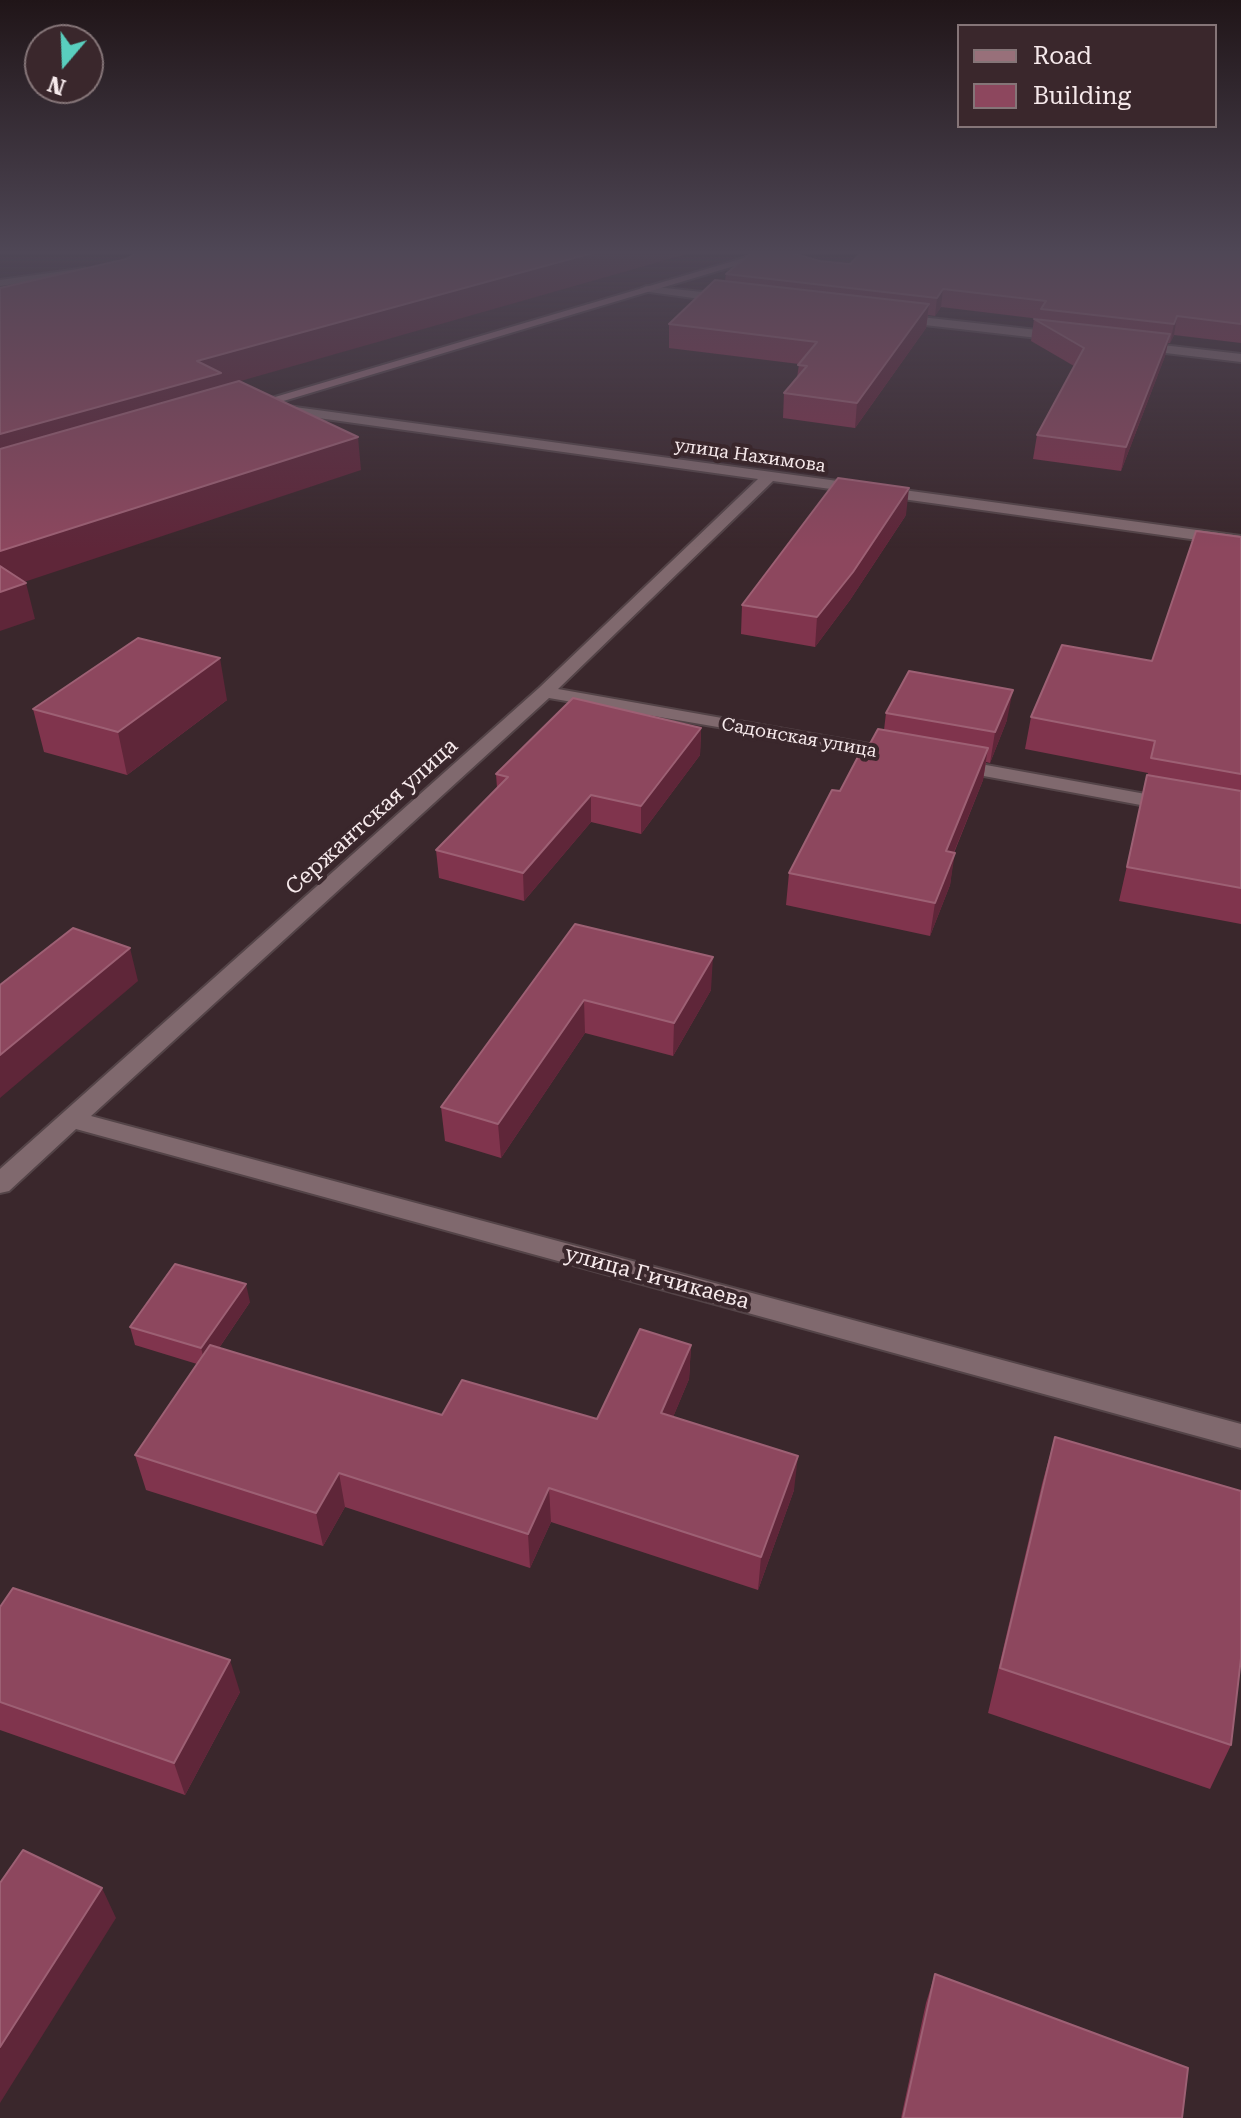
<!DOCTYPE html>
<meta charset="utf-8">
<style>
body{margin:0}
#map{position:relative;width:1241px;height:2118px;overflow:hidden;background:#3a272c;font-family:"Roboto Serif",serif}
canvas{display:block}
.legend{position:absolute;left:957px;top:24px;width:260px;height:104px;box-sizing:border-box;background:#3a272c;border:2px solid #857578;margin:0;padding:10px 14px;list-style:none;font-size:24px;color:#f6e9eb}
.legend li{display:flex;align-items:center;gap:16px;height:40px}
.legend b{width:40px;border:2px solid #857578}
.north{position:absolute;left:24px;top:24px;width:80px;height:80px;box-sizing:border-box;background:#3a272c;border:2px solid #857578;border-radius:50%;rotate:199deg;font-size:22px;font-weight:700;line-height:32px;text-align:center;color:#f6e9eb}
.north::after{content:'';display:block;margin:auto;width:28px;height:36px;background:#59cebe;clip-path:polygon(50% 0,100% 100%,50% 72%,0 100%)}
</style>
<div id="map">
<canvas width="1241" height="2118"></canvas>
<ul class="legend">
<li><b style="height:10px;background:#98707a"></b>Road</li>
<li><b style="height:22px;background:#8d475e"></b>Building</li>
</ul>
<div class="north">N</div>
</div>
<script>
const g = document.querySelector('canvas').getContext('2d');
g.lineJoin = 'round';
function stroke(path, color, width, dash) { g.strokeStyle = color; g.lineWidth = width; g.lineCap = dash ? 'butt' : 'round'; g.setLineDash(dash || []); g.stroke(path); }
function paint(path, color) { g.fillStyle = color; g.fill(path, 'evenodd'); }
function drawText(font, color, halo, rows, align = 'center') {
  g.font = font + ' "Roboto Serif",serif'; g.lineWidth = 8; g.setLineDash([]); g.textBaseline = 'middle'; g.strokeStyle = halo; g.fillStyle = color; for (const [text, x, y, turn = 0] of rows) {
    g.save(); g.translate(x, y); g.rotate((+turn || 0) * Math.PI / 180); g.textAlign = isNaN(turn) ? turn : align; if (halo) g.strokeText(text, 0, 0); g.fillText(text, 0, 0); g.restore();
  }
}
const street = new Path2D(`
 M 85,268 L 89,273 L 0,286 L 0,280 Z
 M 646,286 L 730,295 L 736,299 L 730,303 L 642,291 L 640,289 Z
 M 894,314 L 1064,333 L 1070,337 L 1064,341 L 890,321 L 890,315 Z
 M 1136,342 L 1241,354 L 1241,362 L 1132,349 L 1132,343 Z
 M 273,404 L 1241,536 L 1241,546 L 773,481 L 558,689 L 897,749 L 907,755 L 904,759 L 549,698 L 91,1116 L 1241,1424 L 1241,1448 L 76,1129 L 9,1191 L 0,1193 L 0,1169 L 539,688 L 758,479 L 268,411 L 268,405 Z
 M 953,759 L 1173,799 L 1183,805 L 1173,811 L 946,769 L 943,765 Z`);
const secondary = new Path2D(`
 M 764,252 L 781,252 L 250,411 L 238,408 Z`);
const wall = new Path2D(`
 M 1241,252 L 1241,343 L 1174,335 L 1170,343 L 1168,343 L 1165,356 L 1121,471 L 1033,459 L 1037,435 L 1074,366 L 1031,341 L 1034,319 L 1040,319 L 941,307 L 935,316 L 928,315 L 926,328 L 855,428 L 783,418 L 784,393 L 797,378 L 799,364 L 669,348 L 669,324 L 725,281 L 726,274 L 820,261 L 850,264 Z
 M 906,515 L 850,600 L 815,647 L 741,634 L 742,605 Z
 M 1241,537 L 1241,924 L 1119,901 L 1148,773 L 1025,749 L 1031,717 L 1152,661 Z
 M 227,700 L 127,775 L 44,752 L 33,709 Z
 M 886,713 L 1007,720 L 990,763 L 986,762 L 983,780 L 954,853 L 950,885 L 930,936 L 786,905 L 789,873 L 866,751 L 884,730 Z
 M 701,728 L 700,755 L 641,834 L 591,822 L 524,901 L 439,878 L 436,850 L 497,788 L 496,774 Z
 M 575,924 L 711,990 L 673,1056 L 585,1033 L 501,1158 L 445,1141 L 441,1107 Z
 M 250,1302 L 219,1348 L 442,1415 L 597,1419 L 691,1345 L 689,1379 L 673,1417 L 794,1490 L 758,1590 L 551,1522 L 530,1568 L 345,1507 L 323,1546 L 146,1490 L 135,1455 L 197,1364 L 135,1345 L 130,1327 Z
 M 1055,1437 L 1231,1745 L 1210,1789 L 988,1713 L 1042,1484 Z
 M 0,1607 L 240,1692 L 185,1795 L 0,1730 Z
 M 935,1974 L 1182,2118 L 901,2118 L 926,2003 Z`);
const shadedWall = new Path2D(`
 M 596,252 L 694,252 L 223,386 L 0,469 L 0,434 L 197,361 Z
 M 943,289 L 941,307 L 935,316 L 937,298 Z
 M 929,304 L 926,328 L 855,428 L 857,403 Z
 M 1177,316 L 1174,335 L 1170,343 L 1174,324 Z
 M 1170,334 L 1165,356 L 1121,471 L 1126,447 Z
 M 358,437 L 361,470 L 0,590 L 0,551 Z
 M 909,488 L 906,515 L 850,600 L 815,647 L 817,617 Z
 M 26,583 L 35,619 L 0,631 L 0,592 Z
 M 220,658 L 227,700 L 127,775 L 118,732 Z
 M 1013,690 L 1007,720 L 990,763 L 995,732 Z
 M 701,728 L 700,755 L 641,834 L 641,806 Z
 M 988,748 L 983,780 L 941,884 L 946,851 Z
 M 591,795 L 591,822 L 524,901 L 523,873 Z
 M 955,853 L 950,885 L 930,936 L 935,903 Z
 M 130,948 L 138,981 L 0,1098 L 0,1055 Z
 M 713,957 L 711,990 L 673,1056 L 674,1023 Z
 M 584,1000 L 585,1033 L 501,1158 L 498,1124 Z
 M 246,1284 L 250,1302 L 206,1367 L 201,1348 Z
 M 691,1345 L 689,1379 L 660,1448 L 661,1413 Z
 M 798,1456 L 794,1490 L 758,1590 L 761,1557 Z
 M 339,1473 L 345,1507 L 323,1546 L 316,1513 Z
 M 549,1488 L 551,1522 L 530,1568 L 528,1534 Z
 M 230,1660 L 240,1692 L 185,1795 L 174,1763 Z
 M 102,1888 L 116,1918 L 0,2103 L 0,2047 Z`);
const building = new Path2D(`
 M 139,252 L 596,252 L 197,361 L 221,373 L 0,434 L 0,288 L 126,259 Z
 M 752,252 L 789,252 L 820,261 L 850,264 L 862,252 L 1241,252 L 1241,324 L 1177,316 L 1174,324 L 1041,309 L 1046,301 L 943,289 L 937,298 L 726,274 Z
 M 715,280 L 929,304 L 857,403 L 784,393 L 807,366 L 798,365 L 817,342 L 669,324 Z
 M 1034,319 L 1170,334 L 1126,447 L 1037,435 L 1084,348 Z
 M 239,381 L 358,437 L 0,551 L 0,449 Z
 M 838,478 L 909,488 L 853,572 L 817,617 L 742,605 Z
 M 1196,531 L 1241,537 L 1241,774 L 1151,758 L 1155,741 L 1031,717 L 1062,645 L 1152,661 Z
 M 0,566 L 26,583 L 0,592 Z
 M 138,638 L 220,658 L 118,732 L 33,709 Z
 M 909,671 L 1013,690 L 995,732 L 886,713 Z
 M 573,698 L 701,728 L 641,806 L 591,795 L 523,873 L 436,850 L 508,777 L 496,774 Z
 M 878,729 L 988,748 L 946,851 L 955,853 L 935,903 L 789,873 L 832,790 L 840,791 L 861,751 L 866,751 Z
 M 1147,775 L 1241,791 L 1241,888 L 1127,867 Z
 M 575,924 L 713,957 L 674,1023 L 584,1000 L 498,1124 L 441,1107 Z
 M 73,928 L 130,948 L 0,1055 L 0,985 Z
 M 175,1264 L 246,1284 L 201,1348 L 130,1327 Z
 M 640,1329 L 691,1345 L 661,1413 L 798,1456 L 761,1557 L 549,1488 L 528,1534 L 339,1473 L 316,1513 L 135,1455 L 210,1345 L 442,1415 L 462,1380 L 597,1419 Z
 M 1055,1437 L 1241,1491 L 1241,1658 L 1231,1745 L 1000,1668 Z
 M 13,1588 L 230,1660 L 174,1763 L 0,1702 L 0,1607 Z
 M 23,1850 L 102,1888 L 0,2047 L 0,1883 Z
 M 935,1974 L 1188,2068 L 1182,2118 L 903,2118 Z`);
const farStreetnames = [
 ["улица Нахимова",750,456,8],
 ["Садонская улица",799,738,10]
];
const streetNames = [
 ["Сержантская улица",372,817,-42],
 ["улица Гичикаева",657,1278,15]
];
stroke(street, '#544448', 4);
stroke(secondary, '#544448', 4);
paint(street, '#80696e');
paint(secondary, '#98707a');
paint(wall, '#80344d');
paint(shadedWall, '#5f2639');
paint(building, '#8d475e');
stroke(building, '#9d6074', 2);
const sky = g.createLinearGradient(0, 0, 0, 549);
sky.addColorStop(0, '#201518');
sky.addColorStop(0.46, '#4f4756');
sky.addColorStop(1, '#4f475600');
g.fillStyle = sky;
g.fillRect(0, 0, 1241, 549);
drawText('18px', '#f6e9eb', '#3a272c', farStreetnames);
drawText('22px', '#f6e9eb', '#3a272c', streetNames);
</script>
